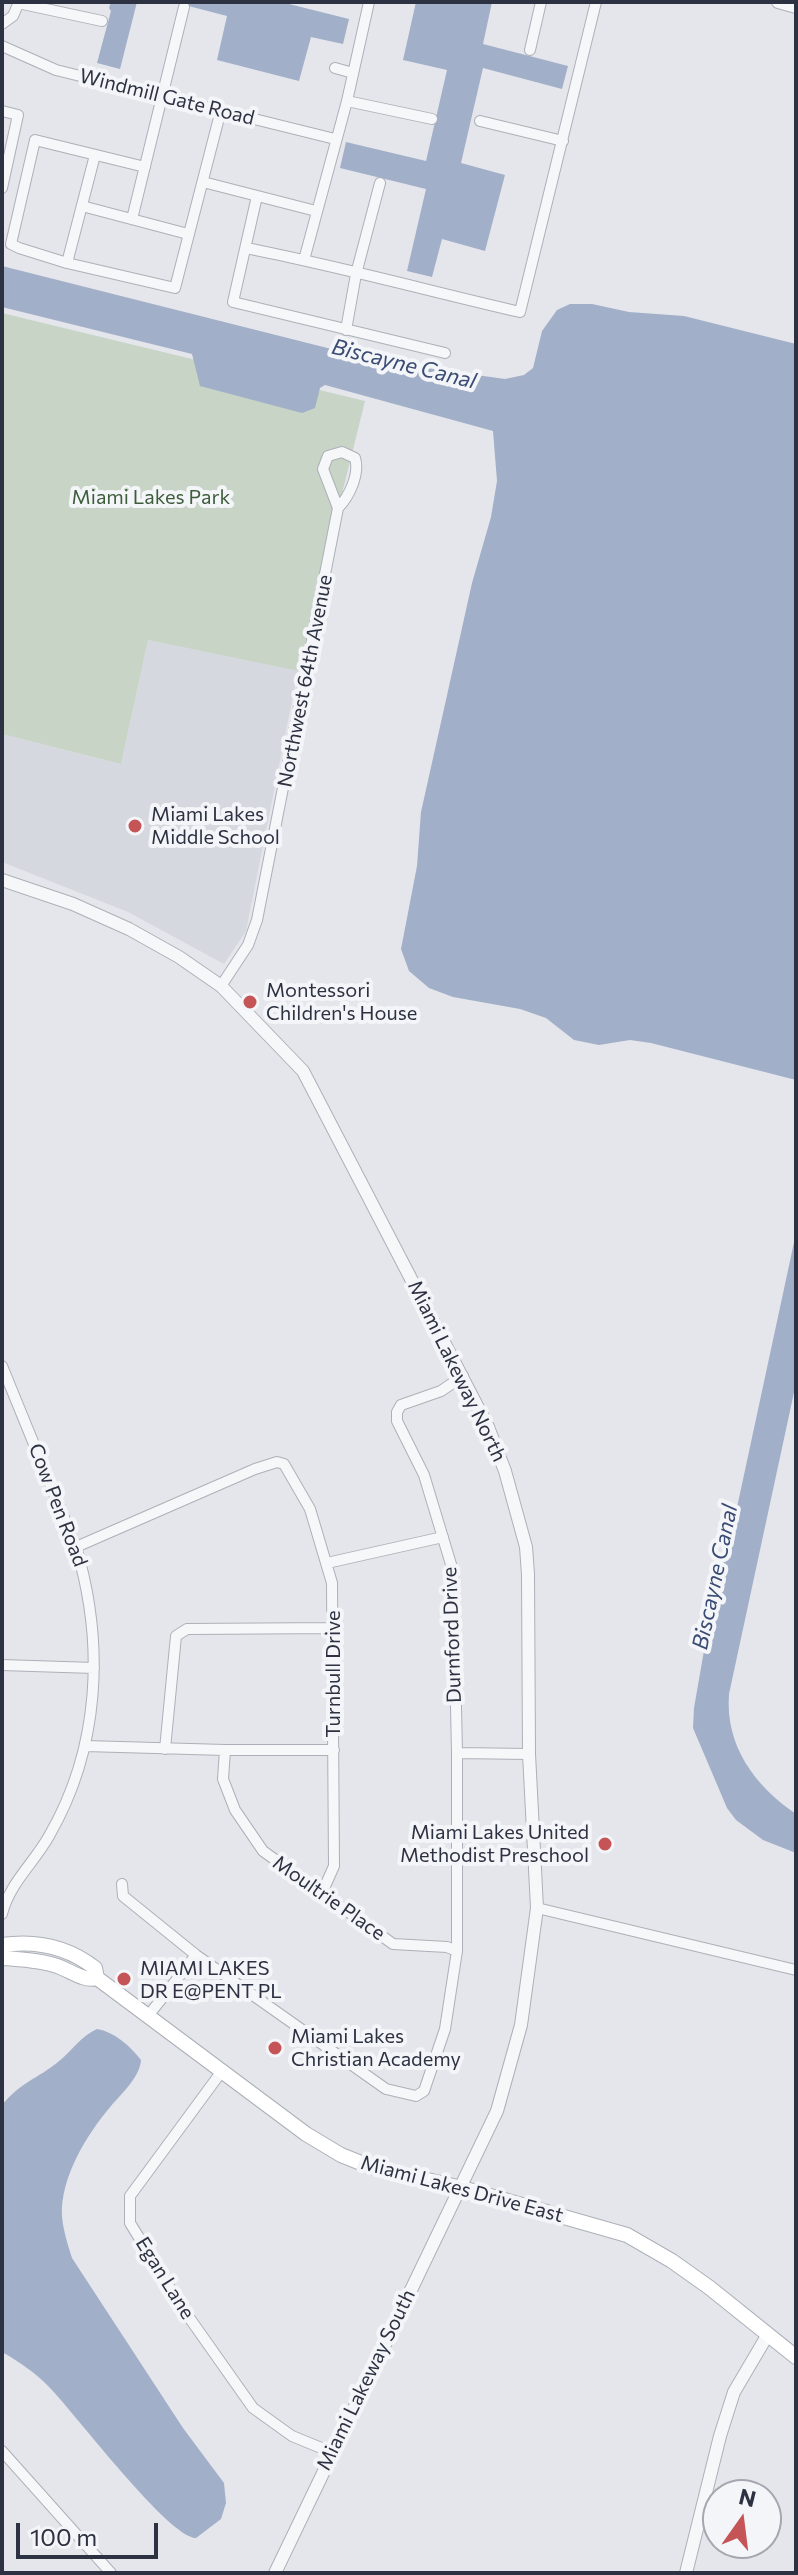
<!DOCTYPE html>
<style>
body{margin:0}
#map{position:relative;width:798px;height:2575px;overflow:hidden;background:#e4e6eb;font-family:Commissioner,sans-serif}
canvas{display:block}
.frame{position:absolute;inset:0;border:4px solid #2d3242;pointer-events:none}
.north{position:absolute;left:702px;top:2479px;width:80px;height:80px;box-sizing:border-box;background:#f4f5f8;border:2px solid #a4a7af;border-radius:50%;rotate:14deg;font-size:22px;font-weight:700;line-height:32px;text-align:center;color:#2d3242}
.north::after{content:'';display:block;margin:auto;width:28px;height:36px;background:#c55456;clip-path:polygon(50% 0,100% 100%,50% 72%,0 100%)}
.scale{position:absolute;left:16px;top:2523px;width:142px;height:36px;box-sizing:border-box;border:4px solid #2d3242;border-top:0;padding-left:10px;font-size:24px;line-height:28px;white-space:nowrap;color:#2d3242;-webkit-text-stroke:6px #f4f5f8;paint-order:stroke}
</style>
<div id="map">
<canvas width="798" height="2575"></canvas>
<div class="frame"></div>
<div class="north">N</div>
<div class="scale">100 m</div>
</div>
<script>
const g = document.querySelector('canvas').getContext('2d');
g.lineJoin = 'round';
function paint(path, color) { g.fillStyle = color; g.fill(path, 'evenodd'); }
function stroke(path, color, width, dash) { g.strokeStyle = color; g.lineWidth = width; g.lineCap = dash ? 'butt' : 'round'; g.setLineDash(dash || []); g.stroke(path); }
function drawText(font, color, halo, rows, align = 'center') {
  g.font = font + ' Commissioner,sans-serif'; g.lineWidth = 8; g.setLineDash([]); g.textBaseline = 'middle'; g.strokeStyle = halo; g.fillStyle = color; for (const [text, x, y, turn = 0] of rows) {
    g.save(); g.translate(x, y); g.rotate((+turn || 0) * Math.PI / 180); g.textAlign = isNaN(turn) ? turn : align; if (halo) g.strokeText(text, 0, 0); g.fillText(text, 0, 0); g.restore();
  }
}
const built = new Path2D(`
 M 148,640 L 298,671 L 246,931 L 224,964 L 128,912 L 2,862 L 2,734 L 121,764 Z`);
const green = new Path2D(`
 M 2,313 L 365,401 L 298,671 L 148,640 L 121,764 L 2,734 Z`);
const water = new Path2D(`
 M 111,2 L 137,2 L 120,69 L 97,63 L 111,11 L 109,8 Z
 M 173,2 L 281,2 L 349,19 L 343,44 L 311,37 L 299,81 L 217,60 L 227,16 Z
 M 416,2 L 492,2 L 483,44 L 568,66 L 562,89 L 483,68 L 461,163 L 505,175 L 485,251 L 442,239 L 432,277 L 407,271 L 426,189 L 340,168 L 346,142 L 426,161 L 447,70 L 403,60 Z
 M 2,266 L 383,362 L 505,379 L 524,375 L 533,368 L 542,331 L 557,310 L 570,304 L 592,304 L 629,312 L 684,316 L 796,344 L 796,1080 L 651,1043 L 630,1040 L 599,1045 L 574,1040 L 546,1018 L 520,1009 L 453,997 L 429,988 L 409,971 L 401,949 L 417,866 L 421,812 L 472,583 L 491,517 L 497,481 L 493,431 L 325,385 L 320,388 L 315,408 L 302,413 L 200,386 L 192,354 L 2,307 Z
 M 796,1233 L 796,1383 L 729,1694 C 725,1746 755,1786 796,1814 L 796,1853 L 763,1840 L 736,1820 L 727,1808 L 693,1728 L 694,1708 L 710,1616 L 736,1512 Z
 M 97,2029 C 115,2032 130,2046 141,2060 C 140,2077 122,2093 111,2106 C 87,2134 60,2178 62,2216 C 63,2230 68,2245 72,2258 L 183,2428 L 224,2483 L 226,2503 L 221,2519 L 196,2538 C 169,2538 76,2415 51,2389 C 37,2374 20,2362 2,2352 L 2,2105 C 21,2082 37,2079 58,2062 C 72,2051 81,2036 97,2029 Z`);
const minor = new Path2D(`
 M 18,3 L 102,21
 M 2,24 L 13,16 L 19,2
 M 2,46 L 56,70 L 335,139
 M 530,50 L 541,2
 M 335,68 L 353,73
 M 347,101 L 432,119
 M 2,111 L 18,115 L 2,188
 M 480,121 L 563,141
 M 145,167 L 35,140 L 11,244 L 19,248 L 67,263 L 175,288 L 221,110
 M 203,182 L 316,211
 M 257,196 L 233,302 L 445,353
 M 82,206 L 188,234
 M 132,219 L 184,7
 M 246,248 C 338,266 429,291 520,312 L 596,2
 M 304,260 L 347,101 L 369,2
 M 67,263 L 95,155
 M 346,330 L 356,274 L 380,183
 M 221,986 L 248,945 L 257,920 L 338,508 C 349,497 360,474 355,458 L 342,452 L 328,456 L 323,469 L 338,508
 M 2,1366 L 76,1547 C 105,1644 100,1748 49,1836 C 34,1863 9,1884 2,1914
 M 76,1547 L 255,1469 L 277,1462 L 284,1464 L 310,1509 L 332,1583 L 334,1866 L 322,1893
 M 327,1563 L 443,1537
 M 2,1665 L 94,1668
 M 85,1746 L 225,1750 L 334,1750
 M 165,1749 L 176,1636 L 187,1629 L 334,1628
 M 225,1750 L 223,1779 L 235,1810 L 263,1851 L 393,1944 L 447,1947 L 457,1951
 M 457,1753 L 529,1754
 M 122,1884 L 123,1896 L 196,1955 L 386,2089 L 416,2096 L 424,2091 L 445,2029 L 457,1951 L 457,1753 L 453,1571 L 424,1475 L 397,1421 L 397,1412 L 401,1405 L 441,1391 L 463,1376
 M 537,1908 L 796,1970
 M 148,2016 L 196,1955
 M 222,2071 L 130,2196 L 130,2223 L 181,2306 L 253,2408 L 292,2436 L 331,2452
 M 2,2451 L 111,2573`);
const tertiary = new Path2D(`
 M 778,2 L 796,7
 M 2,880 L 73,904 L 129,929 L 179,957 L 221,986 L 303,1071 L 488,1427 L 505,1471 L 526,1547 L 528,1574 L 529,1754 L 537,1908 L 521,2025 L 497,2111 L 275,2573
 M 686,2573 L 720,2436 L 734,2392 L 767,2336`);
const secondary = new Path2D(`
 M 2,1945 C 36,1940 68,1947 95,1968 L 97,1978 L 306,2134 L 341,2155 L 371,2167 L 462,2188 L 627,2235 L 672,2261 L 710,2288 L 796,2357
 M 2,1958 C 19,1959 37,1960 54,1965 C 69,1969 83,1982 97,1978`);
const markers = [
 [135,826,8,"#c55456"],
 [250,1002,8,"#c55456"],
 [605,1844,8,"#c55456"],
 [124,1979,8,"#c55456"],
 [275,2048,8,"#c55456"]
];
const streetNames = [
 ["Windmill Gate Road",167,97,14],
 ["Northwest 64th Avenue",305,681,-79],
 ["Miami Lakeway North",457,1371,64],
 ["Cow Pen Road",58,1505,69],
 ["Durnford Drive",452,1635,-92],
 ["Turnbull Drive",333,1674,-90],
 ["Moultrie Place",329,1898,35],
 ["Miami Lakes Drive East",462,2189,15],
 ["Egan Lane",165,2278,58],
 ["Miami Lakeway South",366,2380,-64]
];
const parkNames = [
 ["Miami Lakes Park",151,497]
];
const poiNames = [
 ["Miami Lakes",151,814],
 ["Middle School",151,837],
 ["Montessori",266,990],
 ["Children's House",266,1013],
 ["Miami Lakes United",589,1832,"right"],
 ["Methodist Preschool",589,1855,"right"],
 ["MIAMI LAKES",140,1968],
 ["DR E@PENT PL",140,1991],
 ["Miami Lakes",291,2036],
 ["Christian Academy",291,2059]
];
const waterNames = [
 ["Biscayne Canal",404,364,14],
 ["Biscayne Canal",715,1577,-78]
];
paint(built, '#d6d8df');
paint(green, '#c7d4c6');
paint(water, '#a2afc8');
stroke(minor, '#adb0b8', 12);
stroke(tertiary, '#adb0b8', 14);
stroke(secondary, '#adb0b8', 16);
stroke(minor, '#f6f7f9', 10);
stroke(tertiary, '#f6f7f9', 12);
stroke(secondary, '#fff', 14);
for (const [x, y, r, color] of markers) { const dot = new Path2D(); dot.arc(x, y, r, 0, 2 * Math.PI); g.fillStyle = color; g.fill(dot); stroke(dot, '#f4f5f8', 3); }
drawText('20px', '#2d3242', '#f4f5f8', streetNames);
drawText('20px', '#3d5d3b', '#f4f5f8', parkNames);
drawText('20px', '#2d3242', '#f4f5f8', poiNames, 'left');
drawText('italic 22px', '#3a4c73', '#f4f5f8', waterNames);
</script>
